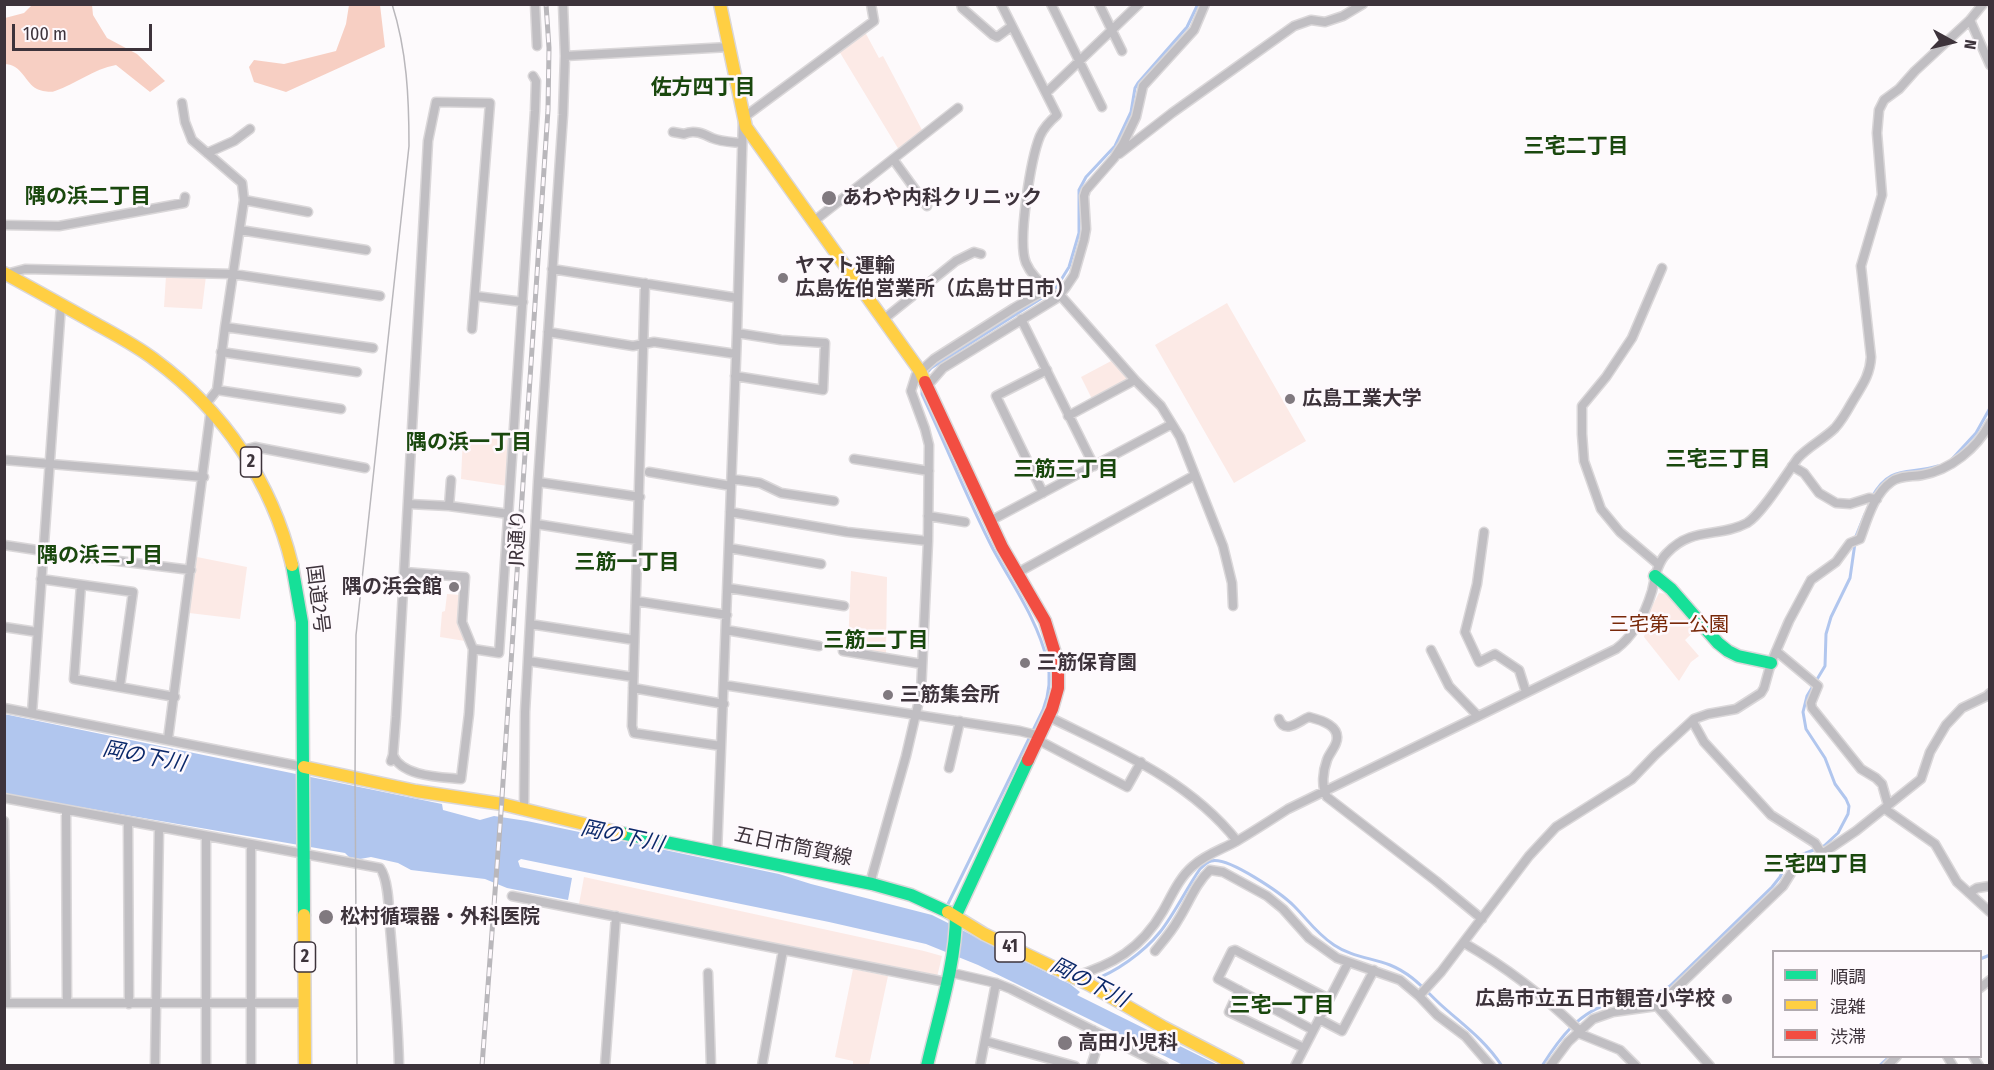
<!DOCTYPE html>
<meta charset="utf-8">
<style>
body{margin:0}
#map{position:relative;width:1994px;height:1070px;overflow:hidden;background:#fdfafc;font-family:"Fira Sans Condensed","Noto Sans JP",sans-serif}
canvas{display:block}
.frame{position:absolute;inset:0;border:6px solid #3d333b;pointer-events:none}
.legend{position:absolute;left:1772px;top:950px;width:210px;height:108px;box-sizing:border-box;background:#fef9fd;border:2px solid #b1aaaf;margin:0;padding:8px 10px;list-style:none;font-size:18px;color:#3d333b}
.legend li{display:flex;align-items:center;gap:12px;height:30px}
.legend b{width:30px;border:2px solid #b1aaaf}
.north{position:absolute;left:1922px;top:12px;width:60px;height:60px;-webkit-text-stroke:4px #fef9fd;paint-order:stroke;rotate:98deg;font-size:16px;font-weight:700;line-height:24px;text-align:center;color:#3d333b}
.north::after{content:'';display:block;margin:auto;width:21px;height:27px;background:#3d333b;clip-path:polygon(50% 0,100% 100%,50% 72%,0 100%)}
.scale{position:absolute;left:12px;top:24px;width:140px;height:27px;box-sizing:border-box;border:3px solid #3d333b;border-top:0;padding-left:8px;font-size:18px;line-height:21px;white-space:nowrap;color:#3d333b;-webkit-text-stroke:4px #fef9fd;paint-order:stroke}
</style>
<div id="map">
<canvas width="1994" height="1070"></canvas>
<div class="frame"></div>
<ul class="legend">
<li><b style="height:8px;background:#16e098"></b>順調</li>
<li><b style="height:8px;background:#ffcf43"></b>混雑</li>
<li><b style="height:8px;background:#f24e42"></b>渋滞</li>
</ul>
<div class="north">N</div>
<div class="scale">100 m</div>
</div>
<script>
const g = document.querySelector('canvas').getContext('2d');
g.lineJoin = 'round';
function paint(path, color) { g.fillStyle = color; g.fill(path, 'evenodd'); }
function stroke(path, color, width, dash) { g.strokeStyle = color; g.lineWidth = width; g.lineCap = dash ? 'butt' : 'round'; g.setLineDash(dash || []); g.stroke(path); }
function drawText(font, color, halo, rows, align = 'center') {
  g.font = font + ' "Fira Sans Condensed","Noto Sans JP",sans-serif'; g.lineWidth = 5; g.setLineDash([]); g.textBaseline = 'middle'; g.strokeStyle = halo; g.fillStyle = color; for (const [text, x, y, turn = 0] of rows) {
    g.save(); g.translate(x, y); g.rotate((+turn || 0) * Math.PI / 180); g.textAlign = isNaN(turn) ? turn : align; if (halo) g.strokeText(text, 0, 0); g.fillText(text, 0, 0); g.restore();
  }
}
const green = new Path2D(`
 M 865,32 L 879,58 L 883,56 L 922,130 L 899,150 L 839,51 Z
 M 166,276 L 206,276 L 202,309 L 164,307 Z
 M 1227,303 L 1306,441 L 1234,483 L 1155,345 Z
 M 1113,360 L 1131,378 L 1092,399 L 1081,377 Z
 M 463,436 L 511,440 L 508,486 L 461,479 Z
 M 197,557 L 247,567 L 240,619 L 189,613 Z
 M 851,571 L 887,577 L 886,654 L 848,647 Z
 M 1659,593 L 1669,594 L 1699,627 L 1685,640 L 1699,656 L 1691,662 L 1679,681 L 1644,637 L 1647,626 L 1643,625 L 1644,622 Z
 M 447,594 L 461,595 L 458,621 L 465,641 L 440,637 L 442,612 L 445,611 Z
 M 584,877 L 924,951 L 942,956 L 937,977 L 579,904 Z
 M 853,969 L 888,976 L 869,1065 L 853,1064 L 853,1061 L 835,1057 Z`);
const forest = new Path2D(`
 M 32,5 L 92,5 L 93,15 L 107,38 L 137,54 L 165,81 L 150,92 L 116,65 C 93,69 76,84 55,91 C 51,93 41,91 37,89 C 25,83 22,64 4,64 L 5,18 L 24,13 Z
 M 349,5 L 380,5 L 385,47 L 286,92 L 254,82 L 249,67 L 254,60 L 284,64 L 336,51 L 346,24 Z`);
const water = new Path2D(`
 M 4,714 L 442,804 L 443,810 L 480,820 L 494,816 L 527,821 L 779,874 L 811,884 L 932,915 L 1070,984 L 1080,992 L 1077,995 L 1218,1065 L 1183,1065 L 978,965 L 926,944 L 829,922 L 521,859 L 518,861 L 520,867 L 572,878 L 568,900 L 507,888 L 485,879 L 411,870 L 398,863 L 371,857 L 360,859 L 349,857 L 345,853 L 5,794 Z`);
const stream = new Path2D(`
 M 1056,288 L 1069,267 L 1079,233 L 1079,190 L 1086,177 L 1115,146 L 1131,112 L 1135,88 L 1138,83 L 1187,27 L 1198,4
 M 926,374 L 931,368 L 1045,296
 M 922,385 L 922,394 C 946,445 967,498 993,549 C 1013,586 1037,619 1047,660 C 1051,677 1049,695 1043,710 L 947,906
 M 1952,459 L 1976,433 L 1990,408
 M 1872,497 C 1890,464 1908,475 1938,466
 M 1980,959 L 1990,955
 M 1091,981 C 1116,972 1143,953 1160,932 C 1175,913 1186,889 1200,869 C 1203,866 1207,862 1211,861 C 1228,856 1282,894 1294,906 C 1308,920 1316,933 1334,945 C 1350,956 1371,958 1390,965 C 1412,974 1423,988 1440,1004 C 1463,1025 1484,1039 1502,1066
 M 1542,1066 C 1559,1039 1580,1010 1613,1003 C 1638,997 1646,1001 1670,986 L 1772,887 L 1780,877 L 1788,860 L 1824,846 L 1838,833 L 1848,814 L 1849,806 L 1846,799 L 1835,784 L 1825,758 L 1806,729 L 1803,712 L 1807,696 L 1825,666 L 1826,634 L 1831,617 L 1850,578 L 1856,536 L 1865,514
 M 1879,1066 L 1890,1056`);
const street = new Path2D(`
 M 535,4 L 537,46
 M 961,4 L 962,8 L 993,35 L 997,37 L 1012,26
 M 1001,4 L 1057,115 C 1050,121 1044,127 1040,136 C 1031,158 1017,242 1026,263 C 1033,279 1046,286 1057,298
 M 1051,4 L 1102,107
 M 1099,4 L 1122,51
 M 1970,20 L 1990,65
 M 565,56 L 729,47
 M 1046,93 L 1139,4
 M 182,103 L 185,122 L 192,140 L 242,183 L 244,200 L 225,327 L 217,390
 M 673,132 L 684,134 C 694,129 704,134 712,138 C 721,142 733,142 742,143
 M 207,153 L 234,141 L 250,129
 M 1119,154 L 1172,113 L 1294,26 L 1311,20 L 1325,22 L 1343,16 L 1363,4
 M 893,159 L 927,206
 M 244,200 L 308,212
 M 814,221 L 958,108
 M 4,225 L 59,226 L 184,203 L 185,197
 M 240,230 L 366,250
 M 552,269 L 738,298
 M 6,274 L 25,269 L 233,274 L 380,296
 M 645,283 L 632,726 L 634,733 L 721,746
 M 1060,295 L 1135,380 L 1161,406 L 1180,437 L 1223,546 L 1232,583 L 1233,606
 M 475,296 L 523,302
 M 884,319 L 956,261 L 974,252 L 981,254
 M 1021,319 L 1094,466
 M 225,327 L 373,348
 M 548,332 L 633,346 L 654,342 L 736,354
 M 221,352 L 357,372
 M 735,376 L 823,390 L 825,343 L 781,340 L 737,333
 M 928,385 L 943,368 L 1057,298 L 1066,287 L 1074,275 L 1084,240 L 1086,229 L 1084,196 L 1086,190 L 1114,158 L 1123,144 L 1136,117 L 1143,86 L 1194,30 L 1205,4
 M 206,404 L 217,390 L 341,409
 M 1068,416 L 1135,380
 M 243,450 L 255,447 L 365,468
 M 854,459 L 929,471
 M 4,460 L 204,477
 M 1792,466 L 1804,473 L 1819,493 L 1836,503 L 1850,504 L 1869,498 L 1877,499
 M 649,472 L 731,486
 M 732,479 L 760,483 L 781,493 L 834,501
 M 538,482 L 640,497
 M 1043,493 L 996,396 L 1047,370
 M 409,504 L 449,506 L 509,514
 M 449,506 L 451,480
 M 730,512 L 847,532 L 928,541
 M 928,516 L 965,522
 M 990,521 L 1172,424
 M 536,524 L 637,540
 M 1484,532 L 1477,584 L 1465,632 L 1479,662 L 1495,654 L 1519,670 L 1526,692
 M 4,545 L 43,551
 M 729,548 L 821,564
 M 86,557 L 191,570
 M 1659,565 L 1620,532 L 1601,509 L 1584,461 L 1582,434 L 1582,406 L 1606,377 L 1632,338 L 1662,268
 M 1017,573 L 1195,475
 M 41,579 L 133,592 L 120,686
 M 81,585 L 74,679 L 175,697
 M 728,588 L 844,606
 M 636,601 L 727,615
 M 530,624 L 634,640
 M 4,627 L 37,632
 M 726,630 L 819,646
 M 473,649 L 499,653 L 535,111 L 536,81 L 533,76
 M 1431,650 L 1449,686 L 1478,716
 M 843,651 L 922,664
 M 1776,651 L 1818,686 L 1811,703 L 1812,708 L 1861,769 L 1876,778 L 1882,784 L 1888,805
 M 528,661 L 633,677
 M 724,685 L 1020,731 L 1040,736
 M 633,688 L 724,704
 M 4,708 L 304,767
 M 32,713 L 61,305
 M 1049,717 C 1116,750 1189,780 1237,841
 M 1279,719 C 1285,735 1299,721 1309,717 C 1321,720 1342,726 1336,743 C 1334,749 1329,754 1327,760 C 1323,771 1321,786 1327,797 L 1436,881 L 1482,919
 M 1693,722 L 1704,742 L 1771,815 L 1815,843 L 1822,854
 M 168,739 L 211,409
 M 1038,740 L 1127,787 L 1141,762
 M 393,755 C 402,777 441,777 461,779 L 469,714 L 473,649 L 462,622 L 465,577 L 405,572
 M 391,761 L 393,755 L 396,717 L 428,141 L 436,102 L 490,103 L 472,329
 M 949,768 L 960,721
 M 4,798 L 380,868 C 389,880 389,912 390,927 C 394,973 398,1019 399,1066
 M 1885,809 L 1935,844 L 1957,882 L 1990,912
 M 66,810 L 67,1003
 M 524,810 L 525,712 L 538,482 L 563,115 L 565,56 L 563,4
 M 4,821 L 6,1003
 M 128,822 L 129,1004
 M 717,852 L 737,333 L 743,118 L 874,21 L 871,4
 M 872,884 L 872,876 L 906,756 L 921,692 L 928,541 L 929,445 L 925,429 L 911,391 L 916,375 L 934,359 L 1014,308 L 1047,289
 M 1969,893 L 1977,888 L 1990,886
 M 512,896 L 946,982
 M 1464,943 C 1506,967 1545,997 1580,1031
 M 1155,951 C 1163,941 1172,931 1178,920 C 1189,903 1195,884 1210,870 L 1223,872 L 1267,896 L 1283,909 L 1309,938 L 1337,958 L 1400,980 L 1419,996 L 1437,1015 L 1465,1036 L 1491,1066
 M 948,972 L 996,983 L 1011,989 L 1164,1066
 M 708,973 L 711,1066
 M 1072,977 C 1113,965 1141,949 1163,911 C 1172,895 1179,878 1193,866 C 1206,854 1223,849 1237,841 C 1254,831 1271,820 1288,809 L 1616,649 C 1635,635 1645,614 1652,591 C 1655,578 1657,563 1667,553 C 1692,526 1719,538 1747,523 C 1762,514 1787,473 1798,458 C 1809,446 1824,439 1835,428 C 1842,420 1846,413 1851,404 C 1860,388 1870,377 1871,357 L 1861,266 L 1882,195 L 1877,133 L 1879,110 L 1884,100 L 1899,89 L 1915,71 L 1970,20 L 1983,4
 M 1980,988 L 1990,980
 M 1239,990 L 1229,1012 L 1304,1048
 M 1419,996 L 1441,972 L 1529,856 L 1556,827 L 1632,779 L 1655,755 L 1694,719 L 1708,714 L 1736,709 L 1761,693 L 1764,688 L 1771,663 L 1789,621 L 1811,580 L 1836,562 L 1850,543 L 1860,539 C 1867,520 1874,494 1891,482 C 1900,475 1912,477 1922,475 C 1951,470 1977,448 1990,423
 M 4,1003 L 305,1003
 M 1657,1006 L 1710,1066
 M 1319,1019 L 1342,1031 L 1374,970
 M 1313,1030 L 1218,979 L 1232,951 L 1235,950 L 1329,999
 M 1578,1033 L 1620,1050 L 1636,1066
 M 985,1041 L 1075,1066
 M 1947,1056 L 1953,1066
 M 1973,1056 L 1979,1066
 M 155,1066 L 159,828
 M 206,1066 L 206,837
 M 251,1066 L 251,844
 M 605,1066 L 616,916
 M 762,1066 L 783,950
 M 980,1066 L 996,983
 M 1091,1066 L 1095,1054 L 1093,1030
 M 1295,1066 L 1348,963
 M 1550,1066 L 1568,1042 L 1593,1019 L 1613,1012 L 1657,1006 L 1665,999 L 1783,886 L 1796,865 L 1813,860 L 1856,831 L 1921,779 L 1930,752 L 1946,725 L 1962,708 L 1987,696 L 1990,693
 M 1887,1066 L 1897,1056`);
const fast = new Path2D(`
 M 292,565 L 302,622 L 304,915
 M 1655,576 L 1671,589 L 1718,643 L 1728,651 L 1738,656 L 1771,663
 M 621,833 L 872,884 L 911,895 L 948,912
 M 927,1066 C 938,1018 956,963 956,915 L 1028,760`);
const slow = new Path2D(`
 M 720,4 L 746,127 L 920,371 L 925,382
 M 4,273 C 35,290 66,307 96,324 C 116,335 137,346 155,360 C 224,411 272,482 292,565
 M 304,767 L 416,791 L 502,804 L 621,833
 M 948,912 L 984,934 L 1090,985 L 1163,1027 L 1238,1066
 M 304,915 L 305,1066`);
const jam = new Path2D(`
 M 925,382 L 1002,547 L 1045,621 L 1058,663 L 1058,688 L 1052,709 L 1028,760`);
const tram = new Path2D(`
 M 357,1066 L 355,778 L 356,635 L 409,146 C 409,98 407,51 392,4`);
const rail = new Path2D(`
 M 482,1066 L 501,812 L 548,110 L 549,48 L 546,4`);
const markers = [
 [829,198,8,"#80797f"],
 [783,278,6,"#80797f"],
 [1290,399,6,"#80797f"],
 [454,587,6,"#80797f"],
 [1025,663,6,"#80797f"],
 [888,695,6,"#80797f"],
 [326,917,8,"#80797f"],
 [1727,999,6,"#80797f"],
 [1065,1043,8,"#80797f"]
];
const shields = [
 [251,462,21],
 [1010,947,30],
 [305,957,21]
];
const shieldNames = [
 ["2",251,462],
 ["41",1010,947],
 ["2",305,957]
];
const poiNames = [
 ["あわや内科クリニック",842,198],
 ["ヤマト運輸",795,266],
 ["広島佐伯営業所（広島廿日市）",795,289],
 ["広島工業大学",1302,399],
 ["隅の浜会館",442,587,"right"],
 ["三筋保育園",1037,663],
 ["三筋集会所",900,695],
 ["松村循環器・外科医院",340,917],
 ["広島市立五日市観音小学校",1715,999,"right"],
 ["高田小児科",1078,1043]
];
const streetNames = [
 ["JR通り",518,538,-87],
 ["国道2号",317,599,83],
 ["五日市筒賀線",793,847,12]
];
const parkNames = [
 ["三宅第一公園",1669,625]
];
const neighbourhoodNames = [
 ["佐方四丁目",703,88],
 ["三宅二丁目",1576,147],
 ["隅の浜二丁目",88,197],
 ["隅の浜一丁目",469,443],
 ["三宅三丁目",1718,460],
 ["三筋三丁目",1066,470],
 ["隅の浜三丁目",100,556],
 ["三筋一丁目",627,563],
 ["三筋二丁目",876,641],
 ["三宅四丁目",1816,865],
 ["三宅一丁目",1282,1006]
];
const waterNames = [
 ["岡の下川",144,757,11],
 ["岡の下川",622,837,12],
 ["岡の下川",1089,983,27]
];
paint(green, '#fceae6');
paint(forest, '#f7cfc3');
paint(water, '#b1c6ee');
stroke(stream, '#b1c6ee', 3);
stroke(street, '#dad7d9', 11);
stroke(fast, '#dad7d9', 15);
stroke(slow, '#dad7d9', 15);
stroke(jam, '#dad7d9', 15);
stroke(street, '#c0bec2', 8);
stroke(fast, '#16e098', 12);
stroke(slow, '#ffcf43', 12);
stroke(jam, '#f24e42', 12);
stroke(tram, '#b9b7bb', 1.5);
stroke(rail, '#b9b7bb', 5);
stroke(rail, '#fef9fd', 3, [9]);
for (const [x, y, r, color] of markers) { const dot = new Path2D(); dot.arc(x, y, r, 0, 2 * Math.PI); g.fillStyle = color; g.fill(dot); stroke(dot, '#fef9fd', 2); }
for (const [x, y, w] of shields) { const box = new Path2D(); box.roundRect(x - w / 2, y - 15, w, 30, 4.5); g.fillStyle = '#fef9fd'; g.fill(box); stroke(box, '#3d333b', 1.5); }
drawText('bold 18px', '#3d333b', null, shieldNames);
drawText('bold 20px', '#3d333b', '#fef9fd', poiNames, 'left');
drawText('20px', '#3d333b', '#fef9fd', streetNames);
drawText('20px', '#782809', '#fef9fd', parkNames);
drawText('bold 21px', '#1a480e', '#fef9fd', neighbourhoodNames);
drawText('italic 21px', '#0c296a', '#fef9fd', waterNames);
</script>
